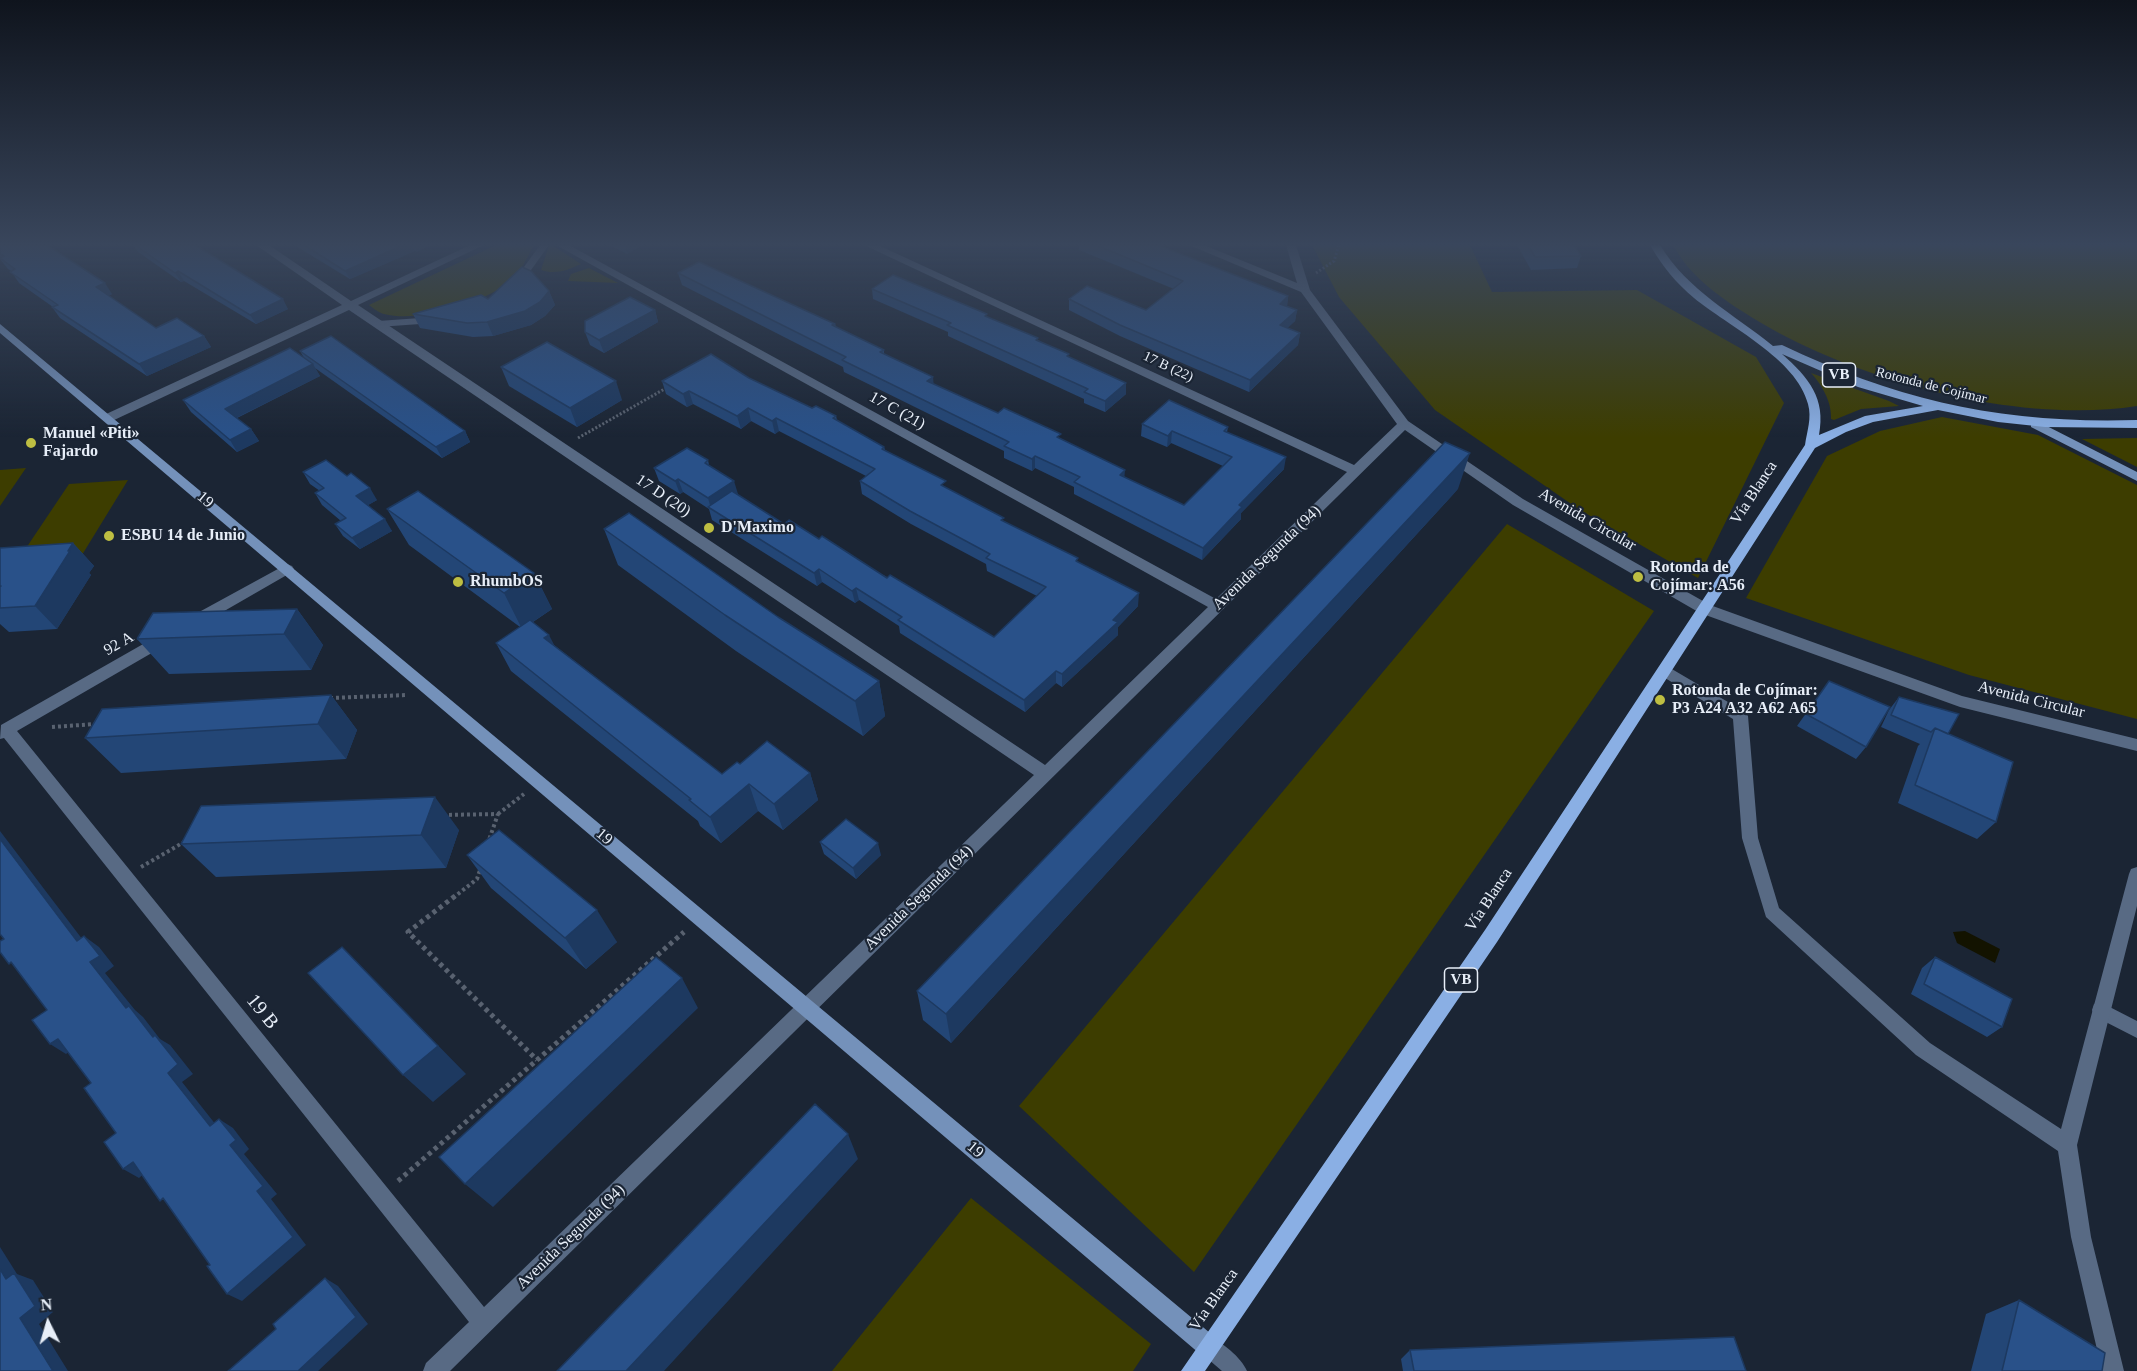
<!DOCTYPE html>
<meta charset="utf-8">
<style>
body{margin:0}
#map{position:relative;width:2137px;height:1371px;overflow:hidden;background:#1b2534;font-family:"Times New Roman",serif}
canvas{display:block}
.north{position:absolute;left:18px;top:1293px;width:60px;height:60px;-webkit-text-stroke:4px #1b2534;paint-order:stroke;rotate:355deg;font-size:16px;font-weight:700;line-height:24px;text-align:center;color:#e7eef8}
.north::after{content:'';display:block;margin:auto;width:21px;height:27px;background:#e7eef8;clip-path:polygon(50% 0,100% 100%,50% 72%,0 100%)}
</style>
<div id="map">
<canvas width="2137" height="1371"></canvas>
<div class="north">N</div>
</div>
<script>
const g = document.querySelector('canvas').getContext('2d');
g.lineJoin = 'round';
function paint(path, color) { g.fillStyle = color; g.fill(path, 'evenodd'); }
function stroke(path, color, width, dash) { g.strokeStyle = color; g.lineWidth = width; g.lineCap = dash ? 'butt' : 'round'; g.setLineDash(dash || []); g.stroke(path); }
function drawText(font, color, halo, rows, align = 'center') {
  g.font = font + ' "Times New Roman",serif'; g.lineWidth = 4.5; g.setLineDash([]); g.textBaseline = 'middle'; g.strokeStyle = halo; g.fillStyle = color; for (const [text, x, y, turn = 0] of rows) {
    g.save(); g.translate(x, y); g.rotate((+turn || 0) * Math.PI / 180); g.textAlign = isNaN(turn) ? turn : align; if (halo) g.strokeText(text, 0, 0); g.fillText(text, 0, 0); g.restore();
  }
}
const green = new Path2D(`
 M 496,245 L 534,245 C 527,258 520,274 508,283 C 480,304 419,323 384,314 C 379,313 373,308 369,305 Z
 M 549,245 L 552,245 L 581,264 C 568,270 555,275 541,270 Z
 M 1312,245 L 1470,245 L 1492,292 L 1637,290 L 1756,357 L 1784,403 L 1698,578 L 1580,510 L 1435,410 L 1339,297 Z
 M 1673,245 L 2137,245 L 2137,406 C 2016,425 1847,379 1745,313 C 1718,296 1688,274 1673,245 Z
 M 589,268 L 618,283 L 568,281 L 571,274 Z
 M 1811,373 L 1889,401 L 1899,406 L 1861,409 L 1834,420 L 1831,419 C 1832,402 1822,385 1811,373 Z
 M 1942,417 L 2038,435 L 2137,485 L 2137,719 L 1969,675 L 1746,598 L 1827,456 L 1880,431 Z
 M 2137,438 L 2137,467 L 2082,439 Z
 M 26,468 L 0,506 L 0,470 Z
 M 128,480 L 74,568 L 10,572 L 69,484 Z
 M 1507,524 L 1654,611 L 1194,1272 L 1019,1106 Z
 M 971,1198 L 1151,1344 L 1133,1371 L 832,1371 Z`);
const water = new Path2D(`
 M 1965,931 L 2000,949 L 1995,963 L 1957,943 L 1953,932 Z`);
const pathFar2 = new Path2D(`
 M 1316,273 L 1334,261 L 1339,245
 M 578,438 L 668,387`);
const pathFar1 = new Path2D(`
 M 330,698 L 407,695
 M 52,727 L 96,724
 M 498,814 L 524,794
 M 443,815 L 498,814 L 489,840
 M 141,867 L 184,842
 M 453,898 L 477,879 L 481,867`);
const path = new Path2D(`
 M 455,896 L 408,932 L 537,1060
 M 398,1181 L 684,932`);
const lane = new Path2D(`
 M 540,245 L 549,245 L 521,284 L 515,284 L 513,282 Z
 M 435,314 L 440,317 L 439,319 L 420,324 L 378,327 L 373,324 L 378,321 L 420,318 Z
 M 2100,1002 L 2137,1021 L 2137,1038 L 2094,1016 L 2092,1010 L 2094,1004 Z
 M 1208,1336 C 1222,1342 1241,1357 1247,1371 L 1222,1371 L 1201,1353 L 1198,1346 L 1201,1339 Z`);
const street = new Path2D(`
 M 256,245 L 269,245 L 351,301 L 470,245 L 484,245 L 358,305 L 1045,765 L 1208,607 L 556,245 L 569,245 L 1216,599 L 1347,472 L 864,245 L 878,245 L 1354,465 L 1397,424 L 1301,292 L 1189,245 L 1204,245 L 1297,283 L 1286,245 L 1296,245 L 1310,290 L 1408,421 L 1523,499 L 1710,605 L 1962,696 L 2137,739 L 2137,751 L 1960,707 L 1700,613 L 1513,505 L 1405,430 L 450,1371 L 423,1371 L 426,1363 L 469,1322 L 4,738 L 0,739 L 1,725 L 159,635 L 169,635 L 171,639 L 169,643 L 17,731 L 484,1307 L 1034,775 L 349,310 L 112,421 L 104,421 L 104,415 L 342,305 Z
 M 287,564 L 292,566 L 294,569 L 292,572 L 200,625 L 190,625 L 188,621 L 190,617 Z
 M 1665,665 L 1745,712 L 1748,716 L 1758,838 L 1779,908 L 1930,1043 L 2061,1129 L 2129,874 L 2131,869 L 2137,867 L 2137,906 L 2077,1145 L 2091,1237 L 2124,1371 L 2102,1371 L 2071,1237 L 2058,1151 L 1916,1055 L 1766,917 L 1742,838 L 1733,719 L 1660,675 L 1658,671 L 1660,667 Z`);
const secondary = new Path2D(`
 M 0,324 L 1216,1338 L 1219,1346 L 1216,1354 L 1208,1357 L 1200,1354 L 0,333 Z
 M 2035,420 L 2137,472 L 2137,481 L 2031,427 L 2031,421 Z`);
const primary = new Path2D(`
 M 1650,245 L 1660,245 C 1688,291 1734,314 1773,346 L 1782,345 C 1901,402 2005,424 2137,420 L 2137,428 L 2045,427 L 1998,422 L 1938,410 L 1873,422 L 1846,432 L 1815,448 L 1497,942 L 1205,1371 L 1181,1371 L 1485,930 L 1805,445 C 1807,431 1812,418 1808,404 C 1797,359 1728,326 1694,298 C 1676,283 1662,266 1650,245 ZM 1782,354 L 1858,387 L 1923,406 L 1865,416 L 1819,435 C 1826,398 1809,378 1782,354 Z`);
const wall = new Path2D(`
 M 0,245 L 112,294 L 108,296 L 156,328 L 204,336 L 211,347 L 147,376 L 60,318 L 52,307 L 53,307 L 19,283 L 11,271 L 8,269 L 0,259 Z
 M 133,245 L 195,245 L 288,309 L 256,324 L 184,281 L 181,282 L 138,252 Z
 M 294,245 L 430,245 L 417,252 L 415,251 L 350,279 Z
 M 609,245 L 643,245 L 627,254 Z
 M 1079,245 L 1158,245 L 1288,296 L 1287,306 L 1297,310 L 1295,321 L 1287,328 L 1300,333 L 1298,345 L 1249,392 L 1120,336 L 1069,310 L 1069,299 L 1146,310 L 1174,289 L 1079,250 Z
 M 1517,245 L 1574,245 L 1581,256 L 1577,268 L 1531,270 Z
 M 678,273 L 835,324 L 836,327 L 884,350 L 884,354 L 934,384 L 998,413 L 1061,439 L 1125,477 L 1184,505 L 1223,466 L 1171,443 L 1167,447 L 1141,436 L 1142,424 L 1228,427 L 1227,432 L 1284,469 L 1241,513 L 1241,519 L 1202,560 L 1074,494 L 1074,487 L 1035,468 L 1032,471 L 1004,458 L 1004,451 L 844,372 L 843,367 L 682,285 Z
 M 872,289 L 987,317 L 1038,340 L 1069,357 L 1126,394 L 1105,412 L 1084,403 L 1084,399 L 948,336 L 948,332 L 873,299 Z
 M 549,291 L 555,305 L 545,316 L 531,325 L 493,336 L 473,337 L 420,328 L 413,314 L 488,299 Z
 M 655,310 L 658,322 L 604,353 L 590,345 L 585,332 Z
 M 300,351 L 465,431 L 470,442 L 442,458 L 315,368 L 320,376 L 237,418 L 251,429 L 259,441 L 237,452 L 191,412 L 183,400 L 304,358 Z
 M 501,367 L 622,400 L 577,427 L 509,386 Z
 M 749,378 L 812,408 L 836,416 L 837,420 L 884,447 L 885,450 L 947,488 L 1004,521 L 1078,562 L 1138,606 L 1118,627 L 1118,635 L 1062,687 L 1056,683 L 1025,712 L 900,633 L 899,626 L 859,600 L 855,603 L 822,582 L 817,586 L 712,520 L 709,509 L 683,492 L 680,494 L 659,481 L 654,468 L 708,460 L 709,465 L 738,494 L 737,494 L 784,524 L 819,539 L 994,637 L 1037,596 L 987,571 L 986,564 L 911,524 L 862,494 L 860,481 L 866,476 L 779,431 L 775,434 L 751,421 L 741,429 L 693,404 L 687,407 L 666,394 L 662,381 Z
 M 303,472 L 377,500 L 368,505 L 392,531 L 360,549 L 343,536 L 335,524 L 341,521 L 322,505 L 315,493 L 320,491 L 310,484 Z
 M 1458,489 L 951,1043 L 923,1020 L 917,991 Z
 M 387,509 L 534,573 L 552,609 L 533,622 L 554,645 L 722,774 L 740,764 L 810,773 L 818,800 L 783,830 L 758,811 L 721,843 L 700,826 L 698,821 L 511,671 L 496,643 L 520,627 L 409,545 Z
 M 604,529 L 778,617 L 879,681 L 885,716 L 863,736 L 736,651 L 618,565 Z
 M 73,543 L 94,566 L 89,573 L 91,575 L 57,629 L 9,632 L 0,624 L 0,548 Z
 M 297,609 L 323,645 L 311,670 L 169,674 L 137,639 Z
 M 1829,681 L 1866,747 L 1856,759 L 1797,726 Z
 M 331,695 L 357,730 L 346,759 L 121,773 L 85,738 Z
 M 1899,697 L 1948,734 L 1996,822 L 1977,839 L 1898,803 L 1918,746 L 1920,744 L 1881,727 L 1889,710 Z
 M 459,830 L 446,868 L 216,877 L 181,844 Z
 M 820,842 L 881,855 L 856,879 L 824,854 Z
 M 467,855 L 617,942 L 586,969 L 491,888 Z
 M 1935,957 L 2002,1027 L 1987,1037 L 1911,994 L 1922,968 Z
 M 2019,1300 L 2102,1371 L 1971,1371 L 1986,1314 Z
 M 1410,1350 L 1746,1371 L 1403,1371 L 1401,1359 Z`);
const shadedWall = new Path2D(`
 M 403,245 L 413,245 L 415,251 L 350,279 L 345,271 Z
 M 414,245 L 430,245 L 417,252 Z
 M 625,245 L 643,245 L 627,254 Z
 M 178,271 L 184,281 L 181,282 L 175,273 Z
 M 105,283 L 112,294 L 103,298 L 96,287 Z
 M 549,291 L 555,305 L 545,316 L 531,325 L 493,336 L 487,322 Z
 M 1288,296 L 1287,307 L 1280,304 Z
 M 283,299 L 288,309 L 256,324 L 250,315 Z
 M 655,310 L 658,322 L 604,353 L 599,340 Z
 M 1297,310 L 1295,321 L 1278,337 L 1280,325 Z
 M 1300,333 L 1298,345 L 1249,392 L 1250,380 Z
 M 204,336 L 211,347 L 147,376 L 139,364 Z
 M 313,364 L 320,376 L 232,420 L 225,409 Z
 M 933,377 L 934,388 L 927,381 Z
 M 616,381 L 622,400 L 577,427 L 570,408 Z
 M 1126,383 L 1126,394 L 1105,412 L 1105,401 Z
 M 689,391 L 693,404 L 687,407 L 683,394 Z
 M 748,408 L 751,421 L 741,429 L 737,416 Z
 M 776,418 L 779,431 L 775,434 L 772,421 Z
 M 251,429 L 259,441 L 237,452 L 230,440 Z
 M 465,431 L 470,442 L 442,458 L 436,447 Z
 M 1172,431 L 1171,443 L 1167,447 L 1168,436 Z
 M 1470,453 L 1458,489 L 951,1043 L 946,1014 Z
 M 1035,456 L 1035,468 L 1032,471 L 1032,459 Z
 M 1286,457 L 1284,469 L 1241,513 L 1241,519 L 1202,560 L 1203,548 L 1239,505 Z
 M 1125,470 L 1124,482 L 1120,475 Z
 M 678,479 L 683,492 L 680,494 L 675,481 Z
 M 734,481 L 738,494 L 713,510 L 711,509 L 708,498 Z
 M 370,488 L 377,500 L 363,508 L 356,496 Z
 M 385,519 L 392,531 L 360,549 L 352,538 Z
 M 73,543 L 94,566 L 89,573 L 91,575 L 57,629 L 35,606 Z
 M 819,569 L 822,582 L 817,586 L 814,573 Z
 M 534,573 L 552,609 L 522,629 L 504,593 Z
 M 856,588 L 859,600 L 855,603 L 852,591 Z
 M 1139,593 L 1138,606 L 1118,627 L 1118,635 L 1062,687 L 1062,674 Z
 M 297,609 L 323,645 L 311,670 L 284,634 Z
 M 549,635 L 563,662 L 544,638 Z
 M 1056,671 L 1056,683 L 1025,712 L 1024,700 Z
 M 879,681 L 885,716 L 863,736 L 855,701 Z
 M 331,695 L 357,730 L 346,759 L 318,724 Z
 M 810,773 L 818,800 L 783,830 L 774,804 Z
 M 749,784 L 758,811 L 721,843 L 710,817 Z
 M 435,797 L 459,830 L 446,868 L 421,835 Z
 M 0,831 L 92,952 L 77,941 L 0,839 Z
 M 878,843 L 881,855 L 856,879 L 853,868 Z
 M 597,910 L 617,942 L 586,969 L 565,938 Z
 M 84,936 L 99,947 L 114,966 L 105,973 L 135,1010 L 143,1017 L 160,1039 L 170,1045 L 193,1074 L 182,1082 L 224,1135 L 210,1126 L 168,1073 L 153,1037 L 126,1008 L 90,962 Z
 M 342,947 L 466,1074 L 433,1102 L 403,1075 Z
 M 682,978 L 698,1008 L 493,1207 L 465,1184 Z
 M 58,1039 L 73,1049 L 66,1054 L 50,1044 Z
 M 219,1119 L 233,1128 L 249,1149 L 244,1154 L 277,1194 L 271,1199 L 306,1245 L 242,1301 L 227,1294 L 257,1191 L 230,1145 Z
 M 848,1134 L 858,1159 L 664,1371 L 626,1371 Z
 M 133,1162 L 148,1170 L 139,1178 L 123,1169 Z
 M 0,1247 L 17,1274 L 33,1280 L 53,1312 L 39,1324 L 68,1371 L 53,1371 L 20,1318 L 6,1279 L 0,1269 Z
 M 325,1278 L 338,1286 L 368,1324 L 318,1371 L 298,1371 Z`);
const building = new Path2D(`
 M 0,245 L 47,245 L 105,283 L 96,287 L 156,328 L 177,318 L 204,336 L 139,364 L 52,307 L 58,305 L 10,272 L 15,269 L 0,258 L 4,256 L 0,254 Z
 M 135,245 L 195,245 L 283,299 L 250,315 L 178,271 L 175,273 Z
 M 304,245 L 403,245 L 345,271 Z
 M 1096,245 L 1158,245 L 1288,296 L 1280,304 L 1297,310 L 1280,325 L 1300,333 L 1250,380 L 1120,325 L 1069,299 L 1087,286 L 1146,310 L 1183,281 Z
 M 1528,245 L 1574,245 L 1581,256 L 1535,257 Z
 M 699,262 L 835,324 L 832,325 L 884,350 L 880,352 L 933,377 L 927,381 L 998,413 L 1004,408 L 1061,434 L 1057,437 L 1125,470 L 1120,475 L 1184,505 L 1232,457 L 1172,431 L 1168,436 L 1142,424 L 1169,400 L 1228,427 L 1224,431 L 1286,457 L 1239,505 L 1242,507 L 1203,548 L 1074,482 L 1080,477 L 1035,456 L 1032,459 L 1004,446 L 1009,442 L 842,360 L 846,357 L 678,273 Z
 M 522,267 L 531,271 L 549,291 L 540,302 L 525,311 L 487,322 L 467,323 L 413,314 L 481,295 L 488,299 Z
 M 893,275 L 987,314 L 985,316 L 1038,338 L 1036,340 L 1069,354 L 1067,356 L 1126,383 L 1105,401 L 1084,392 L 1088,389 L 947,325 L 951,323 L 872,289 Z
 M 630,297 L 655,310 L 599,340 L 585,332 L 585,321 Z
 M 331,336 L 465,431 L 436,447 L 300,351 Z
 M 547,342 L 616,381 L 570,408 L 501,367 Z
 M 290,348 L 313,364 L 225,409 L 251,429 L 230,440 L 183,400 Z
 M 711,354 L 749,378 L 812,408 L 816,406 L 836,416 L 833,418 L 884,447 L 882,449 L 946,481 L 941,485 L 1004,518 L 1001,520 L 1078,558 L 1076,561 L 1139,593 L 1113,620 L 1118,622 L 1062,674 L 1056,671 L 1024,700 L 898,620 L 902,617 L 856,588 L 852,591 L 819,569 L 814,573 L 708,507 L 732,491 L 784,524 L 789,520 L 819,539 L 822,536 L 887,578 L 890,575 L 994,637 L 1046,587 L 986,558 L 990,554 L 910,511 L 860,481 L 875,469 L 776,418 L 772,421 L 748,408 L 737,416 L 689,391 L 683,394 L 662,381 Z
 M 1445,442 L 1470,453 L 946,1014 L 917,991 Z
 M 687,448 L 708,460 L 705,463 L 734,481 L 708,498 L 678,479 L 675,481 L 654,468 Z
 M 326,460 L 347,476 L 351,473 L 370,488 L 356,496 L 385,519 L 352,538 L 335,524 L 346,518 L 315,493 L 324,488 L 303,472 Z
 M 418,491 L 534,573 L 504,593 L 387,509 Z
 M 629,513 L 778,617 L 879,681 L 855,701 L 725,615 L 604,529 Z
 M 73,543 L 68,551 L 70,551 L 35,606 L 0,608 L 0,587 L 1,586 L 0,586 L 0,548 Z
 M 297,609 L 284,634 L 137,639 L 153,613 Z
 M 530,620 L 549,635 L 544,638 L 722,774 L 737,762 L 740,764 L 767,741 L 810,773 L 774,804 L 749,784 L 710,817 L 689,800 L 691,799 L 496,643 Z
 M 1829,681 L 1890,707 L 1866,747 L 1806,714 Z
 M 331,695 L 318,724 L 85,738 L 102,709 Z
 M 1899,697 L 1959,714 L 1948,734 L 1935,728 L 1931,732 L 1891,715 Z
 M 1935,728 L 2013,762 L 1996,822 L 1915,785 Z
 M 435,797 L 421,835 L 181,844 L 201,806 Z
 M 846,819 L 878,843 L 853,868 L 820,842 Z
 M 499,830 L 597,910 L 565,938 L 467,855 Z
 M 0,839 L 77,941 L 84,936 L 100,956 L 90,962 L 126,1008 L 129,1006 L 153,1037 L 155,1035 L 178,1064 L 168,1073 L 210,1126 L 219,1119 L 236,1140 L 230,1145 L 263,1186 L 257,1191 L 293,1237 L 227,1294 L 207,1266 L 210,1265 L 163,1198 L 160,1201 L 133,1162 L 123,1169 L 104,1142 L 116,1133 L 84,1088 L 91,1083 L 58,1039 L 50,1044 L 32,1020 L 47,1010 L 11,962 L 9,964 L 0,952 L 0,941 L 4,939 L 0,934 Z
 M 342,947 L 438,1046 L 403,1075 L 308,973 Z
 M 656,957 L 682,978 L 465,1184 L 439,1157 Z
 M 1935,957 L 2012,999 L 2002,1027 L 1924,984 Z
 M 815,1104 L 848,1134 L 626,1371 L 557,1371 Z
 M 0,1269 L 6,1279 L 14,1273 L 35,1306 L 20,1318 L 53,1371 L 0,1371 Z
 M 325,1278 L 356,1317 L 298,1371 L 228,1371 L 276,1329 L 273,1324 Z
 M 2019,1300 L 2105,1353 L 2102,1371 L 2002,1371 Z
 M 1734,1337 L 1746,1371 L 1414,1371 L 1410,1350 Z`);
const markers = [
 [31,443,6,"#bebe42"],
 [709,528,6,"#bebe42"],
 [109,536,6,"#bebe42"],
 [1638,577,6,"#bebe42"],
 [458,582,6,"#bebe42"],
 [1660,700,6,"#bebe42"]
];
const farStreetnames = [
 ["17 B (22)",1168,367,25],
 ["Rotonda de Cojímar",1931,386,14]
];
const shields = [
 [1839,375,33],
 [1461,980,33]
];
const shieldNames = [
 ["VB",1839,375],
 ["VB",1461,980]
];
const streetNames = [
 ["17 C (21)",897,411,29],
 ["Vía Blanca",1754,493,-57],
 ["17 D (20)",663,496,34],
 ["19",205,500,40],
 ["Avenida Circular",1587,520,30],
 ["Avenida Segunda (94)",1267,558,-44],
 ["92 A",119,644,-30],
 ["Avenida Circular",2031,700,14],
 ["19",604,837,40],
 ["Avenida Segunda (94)",919,898,-44],
 ["Vía Blanca",1489,900,-57],
 ["19",975,1150,40],
 ["Avenida Segunda (94)",571,1237,-44],
 ["Vía Blanca",1214,1300,-55]
];
const poiNames = [
 ["Manuel «Piti»",43,434],
 ["Fajardo",43,452],
 ["D'Maximo",721,528],
 ["ESBU 14 de Junio",121,536],
 ["Rotonda de",1650,568],
 ["Cojímar: A56",1650,586],
 ["RhumbOS",470,582],
 ["Rotonda de Cojímar:",1672,691],
 ["P3 A24 A32 A62 A65",1672,709]
];
const nearStreetnames = [
 ["19 B",262,1012,51]
];
paint(green, '#3d3d00');
paint(water, '#131300');
stroke(pathFar2, '#596270', 3, [2, 2]);
stroke(pathFar1, '#596270', 4, [3, 3]);
stroke(path, '#596270', 5, [4, 4]);
paint(lane, '#586a84');
paint(street, '#586a84');
paint(secondary, '#7491ba');
paint(primary, '#8aafe4');
paint(wall, '#234676');
paint(shadedWall, '#1d3960');
paint(building, '#295189');
stroke(building, '#1d3960', 1.5);
const sky = g.createLinearGradient(0, 0, 0, 437);
sky.addColorStop(0, '#0f141d');
sky.addColorStop(0.56, '#39465c');
sky.addColorStop(1, '#39465c00');
g.fillStyle = sky;
g.fillRect(0, 0, 2137, 437);
for (const [x, y, r, color] of markers) { const dot = new Path2D(); dot.arc(x, y, r, 0, 2 * Math.PI); g.fillStyle = color; g.fill(dot); stroke(dot, '#1b2534', 2); }
drawText('14px', '#e7eef8', '#1b2534', farStreetnames);
for (const [x, y, w] of shields) { const box = new Path2D(); box.roundRect(x - w / 2, y - 12, w, 24, 4.5); g.fillStyle = '#1b2534'; g.fill(box); stroke(box, '#e7eef8', 1.5); }
drawText('bold 15px', '#e7eef8', null, shieldNames);
drawText('16px', '#e7eef8', '#1b2534', streetNames);
drawText('bold 16px', '#e7eef8', '#1b2534', poiNames, 'left');
drawText('20px', '#e7eef8', '#1b2534', nearStreetnames);
</script>
